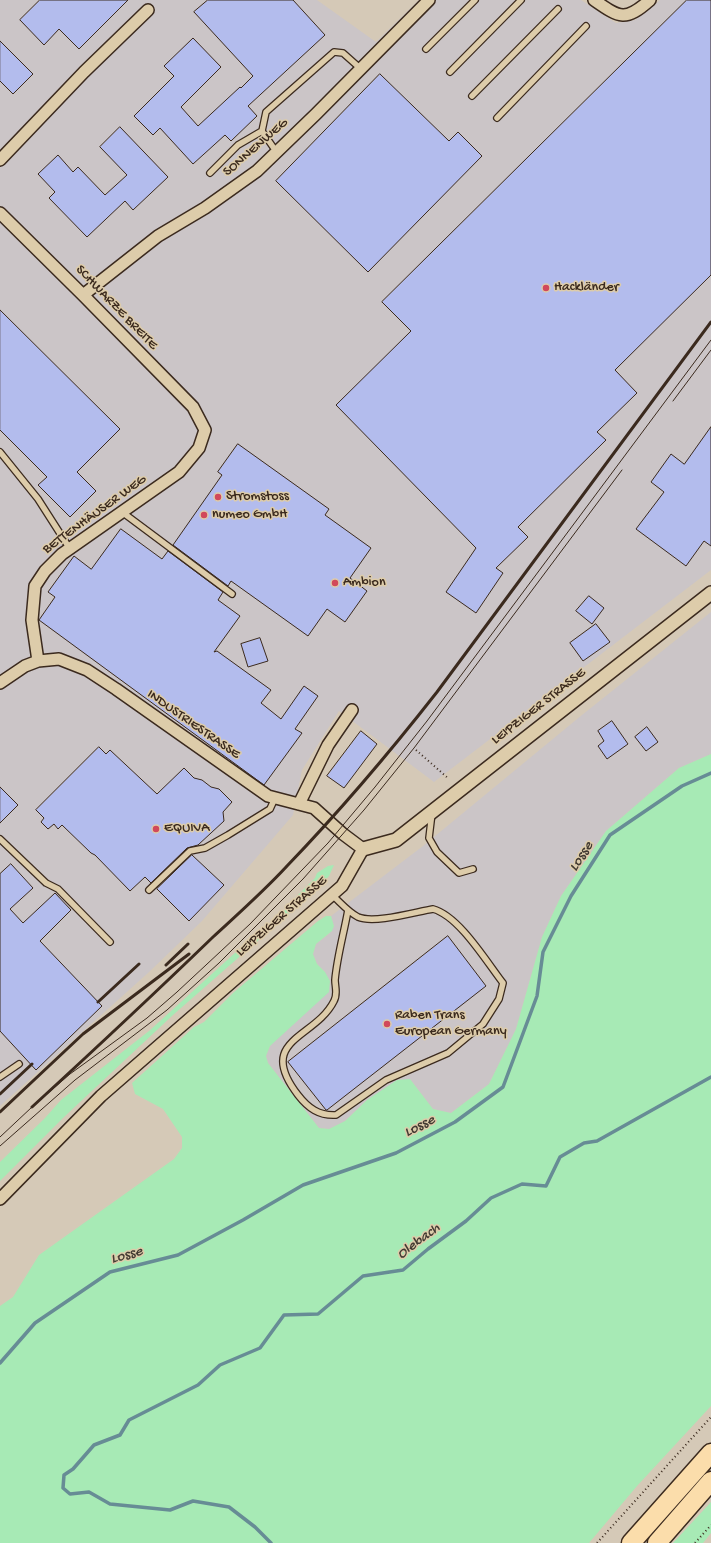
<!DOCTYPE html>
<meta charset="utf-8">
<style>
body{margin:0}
canvas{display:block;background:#d5c9b7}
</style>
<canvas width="711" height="1543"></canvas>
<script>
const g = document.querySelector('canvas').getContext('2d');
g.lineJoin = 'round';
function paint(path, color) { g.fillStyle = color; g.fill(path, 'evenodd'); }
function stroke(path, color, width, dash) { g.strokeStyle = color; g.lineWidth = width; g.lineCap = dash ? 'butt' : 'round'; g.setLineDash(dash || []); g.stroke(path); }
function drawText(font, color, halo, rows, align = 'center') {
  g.font = font + ' "Gochi Hand",sans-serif'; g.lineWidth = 3; g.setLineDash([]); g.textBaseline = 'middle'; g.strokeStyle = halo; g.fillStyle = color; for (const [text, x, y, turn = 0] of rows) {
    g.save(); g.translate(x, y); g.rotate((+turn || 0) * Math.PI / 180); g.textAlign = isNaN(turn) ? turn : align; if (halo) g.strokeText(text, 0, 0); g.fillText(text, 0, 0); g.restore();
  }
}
const built = new Path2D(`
 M 0,0 L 317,0 L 376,42 L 419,0 L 581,0 L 616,23 L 635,20 L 660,0 L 711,0 L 711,570 L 434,782 L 339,711 L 302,770 L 293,815 L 202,921 L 148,973 L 0,1106 Z
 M 711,612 L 711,754 L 679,768 L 606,831 L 561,896 L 542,937 L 516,1029 L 489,1084 L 451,1113 L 433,1109 L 410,1079 L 367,1100 L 345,1121 L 329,1129 L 319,1128 L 268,1063 L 266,1056 L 270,1046 L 325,972 L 317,964 L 313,954 L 316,944 L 329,934 L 334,926 L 331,916 L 423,846 L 582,715 Z`);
const green = new Path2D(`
 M 711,754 L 711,1406 L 637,1486 L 589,1543 L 0,1543 L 0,1306 L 13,1297 L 39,1255 L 174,1159 L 182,1148 L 182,1137 L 163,1109 L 135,1094 L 132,1083 L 194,1027 L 204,1022 L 233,993 L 318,921 L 326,916 L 331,916 L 334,926 L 332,931 L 316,944 L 313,954 L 317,964 L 325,972 L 330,981 L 329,992 L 270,1046 L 266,1056 L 268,1063 L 319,1128 L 329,1129 L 345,1121 L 367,1100 L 397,1080 L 410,1079 L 433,1109 L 451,1113 L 489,1084 L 516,1029 L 542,937 L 561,896 L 606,831 L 679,768 Z
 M 334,865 L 329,876 L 319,887 L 173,1015 L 64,1117 L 0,1181 L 0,1162 L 45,1118 L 61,1100 L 149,1031 L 236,952 L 249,947 L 270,925 L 277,916 L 292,905 L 293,900 L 315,878 L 317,873 L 328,866 Z
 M 711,1502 L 711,1533 L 703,1543 L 673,1543 Z`);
const stream = new Path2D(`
 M 0,1363 L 35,1323 L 110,1272 L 178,1255 L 243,1220 L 303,1185 L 396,1153 L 455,1122 L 503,1087 L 537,996 L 543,952 L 571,896 L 610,835 L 682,786 L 711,773
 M 271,1543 L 255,1527 L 229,1507 L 193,1501 L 170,1510 L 110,1504 L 89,1492 L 70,1494 L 63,1488 L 64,1475 L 73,1469 L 94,1445 L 120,1435 L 129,1420 L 198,1385 L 220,1365 L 260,1348 L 284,1315 L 318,1314 L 363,1276 L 403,1270 L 428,1249 L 466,1221 L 491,1198 L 522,1184 L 546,1186 L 560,1157 L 584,1143 L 597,1141 L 711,1077`);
const building = new Path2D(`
 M 40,0 L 128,0 L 79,49 L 59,29 L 44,45 L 20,20 Z
 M 208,0 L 293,0 L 325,35 L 248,106 L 257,116 L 231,141 L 225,135 L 193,164 L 160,128 L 153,135 L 134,116 L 174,76 L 164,66 L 193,38 L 221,67 L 181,107 L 198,126 L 240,87 L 241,88 L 253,76 L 194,12 Z
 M 687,0 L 711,0 L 711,275 L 615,370 L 637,393 L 597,432 L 606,440 L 518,527 L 528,537 L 496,568 L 503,573 L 476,613 L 446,592 L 476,548 L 336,405 L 411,331 L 382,302 Z
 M 0,41 L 33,74 L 13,94 L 0,81 Z
 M 380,74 L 449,141 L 458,132 L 482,156 L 368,272 L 276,181 Z
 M 120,127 L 168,177 L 133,210 L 125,201 L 87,237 L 49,198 L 55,192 L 38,174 L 58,155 L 73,172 L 78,167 L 105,195 L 127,175 L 100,147 Z
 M 0,310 L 120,429 L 77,472 L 96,491 L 70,517 L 38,485 L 47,477 L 0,430 Z
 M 711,427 L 711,546 L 704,541 L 686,566 L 636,529 L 664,492 L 651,482 L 671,454 L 684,464 Z
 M 238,444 L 329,509 L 325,515 L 371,548 L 350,578 L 367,591 L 345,622 L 327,609 L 308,636 L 231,581 L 228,586 L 173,545 L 222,475 L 218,472 Z
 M 121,529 L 162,559 L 168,551 L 223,592 L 218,600 L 240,616 L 214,652 L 217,651 L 271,690 L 261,703 L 281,719 L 304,686 L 318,696 L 295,729 L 302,733 L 264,785 L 39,620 L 55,597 L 48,592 L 74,556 L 91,569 Z
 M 589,596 L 604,608 L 592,624 L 576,611 Z
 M 596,624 L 610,642 L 583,661 L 570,643 Z
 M 260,638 L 268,661 L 248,667 L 241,644 Z
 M 612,721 L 628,744 L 607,759 L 598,746 L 604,741 L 598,731 Z
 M 647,727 L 658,742 L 646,751 L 635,737 Z
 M 361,731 L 377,744 L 344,788 L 327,776 Z
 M 99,747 L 106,754 L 110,750 L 157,794 L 184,768 L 194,778 L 202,780 L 211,787 L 219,789 L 232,802 L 223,812 L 224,821 L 198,845 L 187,848 L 151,883 L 145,877 L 130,891 L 95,855 L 91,853 L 62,825 L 58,829 L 54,824 L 48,829 L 41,822 L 44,818 L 36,810 Z
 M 0,787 L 18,805 L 0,823 Z
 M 192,855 L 224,885 L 189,921 L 157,889 Z
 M 11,864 L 33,888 L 10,909 L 23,923 L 55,893 L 71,910 L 40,941 L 102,1006 L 36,1070 L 0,1031 L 0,874 Z
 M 448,936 L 486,986 L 327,1110 L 326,1110 L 288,1062 Z`);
const path = new Path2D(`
 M 416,750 L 449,779
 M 597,1543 L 711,1417
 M 695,1543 L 711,1525`);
const service = new Path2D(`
 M 426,49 L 475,0
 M 450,72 L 521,0
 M 472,96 L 558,9
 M 497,118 L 586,26
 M 273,147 L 262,131 L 266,112 L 334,52 L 343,53 L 361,69
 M 210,173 L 238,145 L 262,131
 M 0,452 L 38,499 L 70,549
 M 122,512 L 232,594
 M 432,813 L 429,838 L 437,852 L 459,873 L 473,869
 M 0,839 L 46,883 L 58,889 L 110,942
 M 149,890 L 190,851 L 205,848 L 228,835 L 270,809 L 275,798
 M 332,895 C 340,902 348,912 358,917 C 374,924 415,912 433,909 C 459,916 486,961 503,983 L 499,999 L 483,1024 L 448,1053 L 386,1080 L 336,1115 C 319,1116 308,1108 298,1095 C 255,1039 315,1039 334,1001 C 338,994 335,987 335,980 C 337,957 344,933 348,910
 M 0,1077 L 19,1064`);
const minor = new Path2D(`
 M 594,0 C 620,18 625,22 650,0
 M 0,160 L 84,72 L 148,10
 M 0,213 L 83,295 L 193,407 L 205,430 L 199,448 L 179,472 L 62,554 L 45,571 L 35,586 L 32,620 L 38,661
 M 83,295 L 158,236 L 205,208 L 257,171 L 316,114 L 429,0
 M 0,683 L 25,666 L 38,661 L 59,659 L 87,670 L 116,689 L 268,796 L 314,808 L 343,834 L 363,849 L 342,886 L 101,1096 L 0,1199
 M 299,804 L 328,745 L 352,710`);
const tertiary = new Path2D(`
 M 363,849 L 396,840 L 711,593`);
const trunk = new Path2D(`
 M 631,1543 L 711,1453
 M 657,1543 L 711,1481`);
const tram = new Path2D(`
 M 673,401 L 711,350
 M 0,1137 L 32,1107 L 70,1074 L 147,1018 L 177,992 L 250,924 L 328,843 L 375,787 L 427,721 L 711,340
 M 0,1146 L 75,1080 L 167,1010 L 219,963 L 303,879 L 364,810 L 414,748 L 622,470`);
const rail = new Path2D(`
 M 166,965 L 188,944
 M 98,1002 L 139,964
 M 0,1094 L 32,1064
 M 32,1107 C 93,1051 154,994 213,937 C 238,914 264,891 287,866 C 340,811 390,752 437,692 L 711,322
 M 0,1112 L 83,1034 L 189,954`);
const markers = [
 [546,288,4,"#d1495b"],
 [218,497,4,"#d1495b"],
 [204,515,4,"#d1495b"],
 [335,583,4,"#d1495b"],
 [156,829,4,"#d1495b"],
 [387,1024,4,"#d1495b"]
];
const streetNames = [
 ["SONNENWEG",256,148,-41],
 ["SCHWARZE BREITE",116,308,46],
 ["BETTENHÄUSER WEG",95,515,-36],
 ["LEIPZIGER STRASSE",539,707,-38],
 ["INDUSTRIESTRASSE",193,725,35],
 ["LEIPZIGER STRASSE",282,917,-41]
];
const poiNames = [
 ["Hackländer",554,288],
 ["Stromstoss",226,497],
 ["numeo GmbH",212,515],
 ["Ambion",343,583],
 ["EQUIVA",164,829],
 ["Raben Trans",395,1016],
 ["European Germany",395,1032]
];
const waterNames = [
 ["Losse",582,857,-57],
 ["Losse",420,1127,-27],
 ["Olebach",419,1242,-37],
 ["Losse",127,1256,-15]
];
paint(built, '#cbc5c7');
paint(green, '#a7eab5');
stroke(stream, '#678c95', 3.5);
paint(building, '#b3bced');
stroke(building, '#3b2a1e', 1);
stroke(service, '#3b2a1e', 8);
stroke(minor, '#3b2a1e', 14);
stroke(tertiary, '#3b2a1e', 16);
stroke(trunk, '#3b2a1e', 21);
stroke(path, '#3b2a1e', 2, [1, 3]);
stroke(service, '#dca', 5.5);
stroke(minor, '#dca', 11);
stroke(tertiary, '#dca', 13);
stroke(trunk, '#fbddab', 18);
stroke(tram, '#3b2a1e', 1);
stroke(rail, '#3b2a1e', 3);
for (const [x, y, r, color] of markers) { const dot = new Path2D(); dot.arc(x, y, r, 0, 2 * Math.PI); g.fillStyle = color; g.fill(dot); stroke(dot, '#dca', 1.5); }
drawText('14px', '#3b2a1e', '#dca', streetNames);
drawText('14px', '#3b2a1e', '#dca', poiNames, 'left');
drawText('italic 15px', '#423a32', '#dca', waterNames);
</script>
